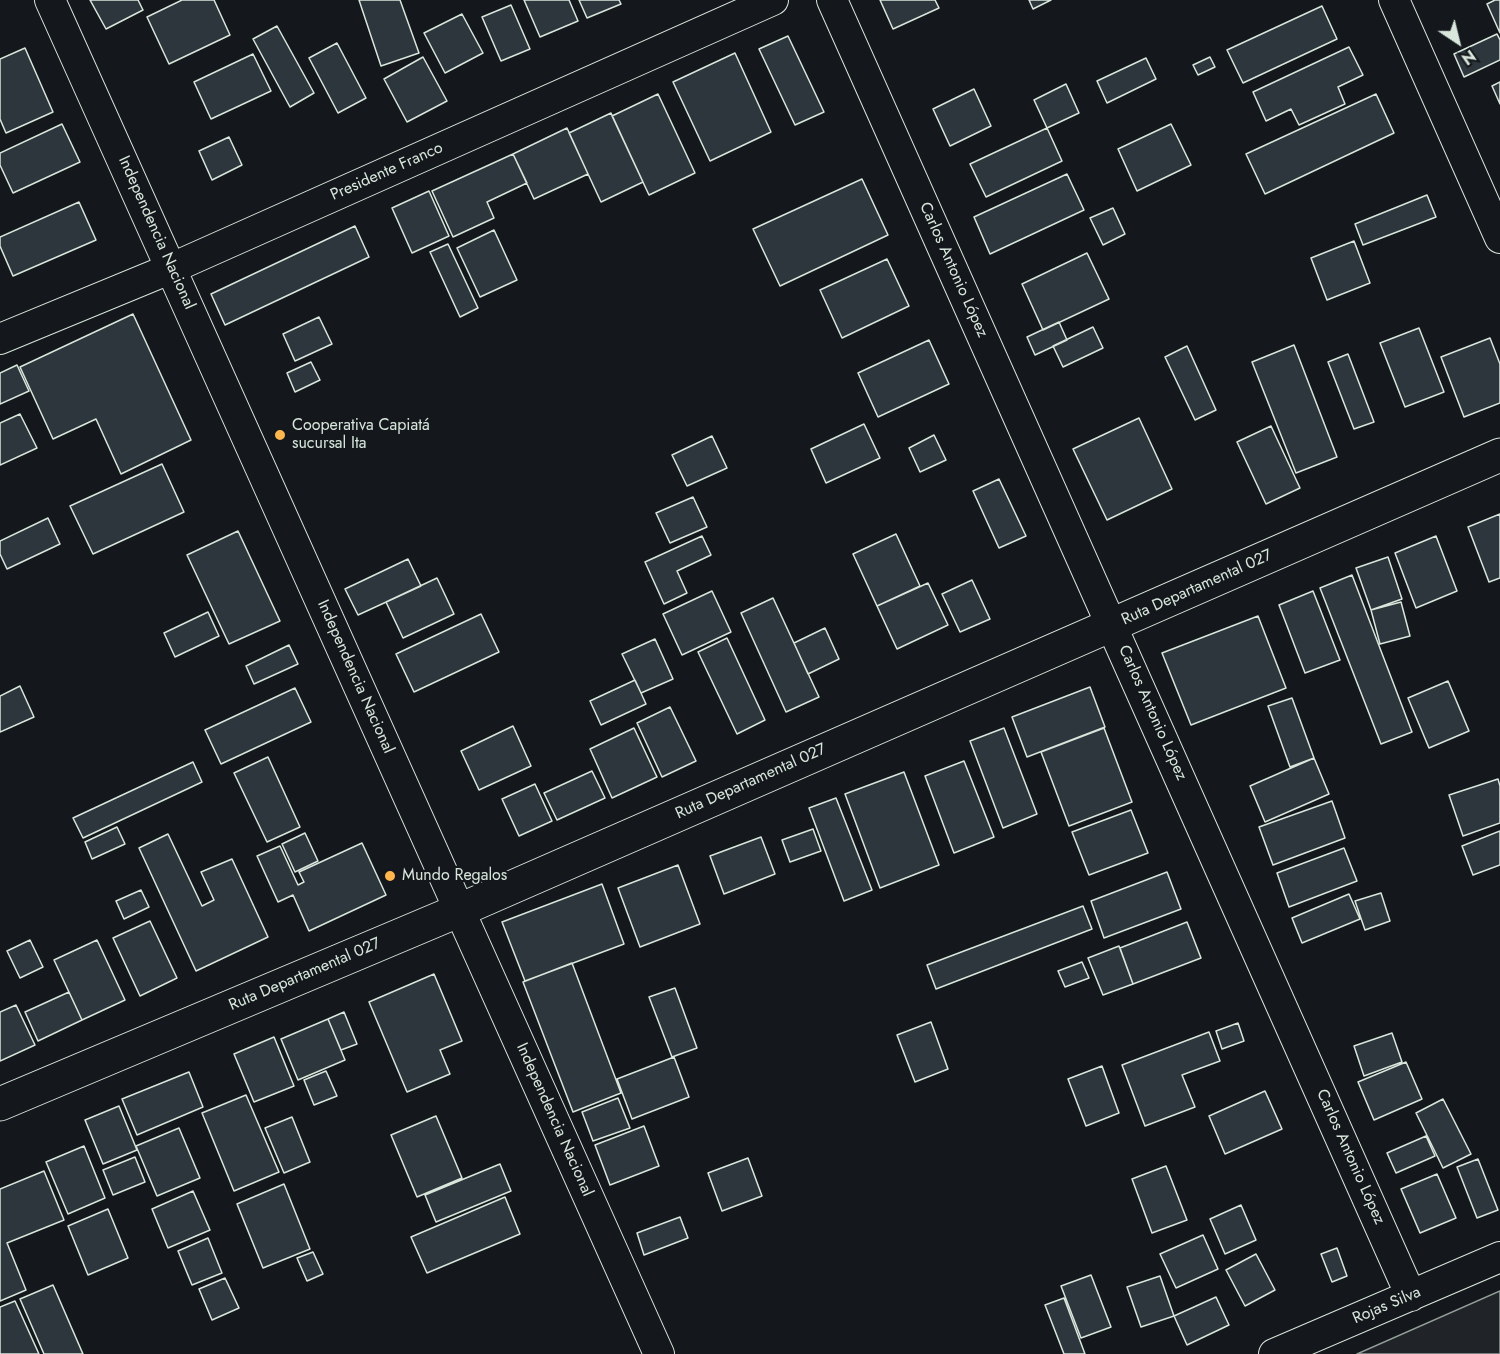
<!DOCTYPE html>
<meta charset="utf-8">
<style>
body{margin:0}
#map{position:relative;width:1500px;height:1354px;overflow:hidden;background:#14181c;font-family:Jost,sans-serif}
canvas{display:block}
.north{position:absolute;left:1428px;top:12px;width:60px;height:60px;-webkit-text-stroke:4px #14181c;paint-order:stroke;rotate:145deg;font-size:16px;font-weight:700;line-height:24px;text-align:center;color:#d8e6dc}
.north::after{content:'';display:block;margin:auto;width:21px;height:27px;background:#d8e6dc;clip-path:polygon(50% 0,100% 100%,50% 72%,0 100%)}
</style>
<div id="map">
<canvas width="1500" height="1354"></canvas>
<div class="north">N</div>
</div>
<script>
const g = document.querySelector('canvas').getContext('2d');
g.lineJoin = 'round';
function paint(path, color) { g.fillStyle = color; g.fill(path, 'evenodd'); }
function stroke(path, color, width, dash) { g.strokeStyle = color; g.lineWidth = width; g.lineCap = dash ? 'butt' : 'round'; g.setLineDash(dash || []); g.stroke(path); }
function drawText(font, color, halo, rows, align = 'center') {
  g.font = font + ' Jost,sans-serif'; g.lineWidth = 4.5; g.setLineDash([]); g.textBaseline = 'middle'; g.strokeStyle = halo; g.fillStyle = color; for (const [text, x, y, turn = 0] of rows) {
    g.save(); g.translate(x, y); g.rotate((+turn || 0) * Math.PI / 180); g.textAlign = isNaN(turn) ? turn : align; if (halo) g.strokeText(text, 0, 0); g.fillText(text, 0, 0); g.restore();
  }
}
const green = new Path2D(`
 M 1500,1291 L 1500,1354 L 1357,1354 Z`);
const building = new Path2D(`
 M 90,0 L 138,0 L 143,10 L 106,29 Z
 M 182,0 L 214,0 L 230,35 L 169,64 L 147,17 Z
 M 359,0 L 400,0 L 419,53 L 381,66 Z
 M 524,0 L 569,0 L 578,21 L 540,37 Z
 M 579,0 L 619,0 L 621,4 L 587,18 Z
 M 880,0 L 935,0 L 939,8 L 893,29 Z
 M 1029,0 L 1051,0 L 1033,9 Z
 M 1495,0 L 1500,0 L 1500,33 L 1487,4 Z
 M 511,5 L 530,49 L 501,61 L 482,17 Z
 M 1322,6 L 1337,39 L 1243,83 L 1227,50 Z
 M 462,14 L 483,53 L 445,73 L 424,33 Z
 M 277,26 L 314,93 L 290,107 L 253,39 Z
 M 1497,34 L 1500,40 L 1500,60 L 1464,77 L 1454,54 Z
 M 788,36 L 824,112 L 795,125 L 759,49 Z
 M 337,43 L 366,98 L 338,113 L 309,58 Z
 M 1349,47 L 1363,75 L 1338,87 L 1345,104 L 1299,125 L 1291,109 L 1266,121 L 1253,92 Z
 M 25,48 L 53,112 L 6,133 L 0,119 L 0,59 Z
 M 735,53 L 771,132 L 710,161 L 673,82 Z
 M 253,54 L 271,91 L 211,119 L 194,82 Z
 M 423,57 L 447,101 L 407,122 L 384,79 Z
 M 1210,57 L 1215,67 L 1198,75 L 1193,65 Z
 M 1146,58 L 1156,79 L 1107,103 L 1097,81 Z
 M 1500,82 L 1500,104 L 1492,86 Z
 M 1066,84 L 1079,113 L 1047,128 L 1034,100 Z
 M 974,89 L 991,126 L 950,146 L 933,109 Z
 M 658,94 L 695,173 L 649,195 L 612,116 Z
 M 1376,94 L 1394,133 L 1265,194 L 1246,154 Z
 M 611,113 L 643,182 L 601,202 L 569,133 Z
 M 62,124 L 80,162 L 13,193 L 0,165 L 0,153 Z
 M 1171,124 L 1191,165 L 1137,191 L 1118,149 Z
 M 567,128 L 588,174 L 534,199 L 513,154 Z
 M 1047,128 L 1062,161 L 986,197 L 970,164 Z
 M 229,137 L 242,165 L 212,180 L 199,151 Z
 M 513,154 L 527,183 L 487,202 L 494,218 L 453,237 L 432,191 Z
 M 1067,174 L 1084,210 L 990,254 L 974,217 Z
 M 862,179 L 888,235 L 780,286 L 753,229 Z
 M 429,191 L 449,236 L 412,253 L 392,208 Z
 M 1427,195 L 1436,217 L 1363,245 L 1355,224 Z
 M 79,202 L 96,240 L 13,276 L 0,246 L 0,237 Z
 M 1113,208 L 1125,234 L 1103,245 L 1090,218 Z
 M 355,226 L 369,257 L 225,325 L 211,294 Z
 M 494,230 L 517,280 L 480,297 L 457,248 Z
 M 1354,241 L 1370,283 L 1327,300 L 1311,258 Z
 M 448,244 L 478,308 L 460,317 L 430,252 Z
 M 1087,253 L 1109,299 L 1043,330 L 1022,284 Z
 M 887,259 L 909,306 L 842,338 L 820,290 Z
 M 133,314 L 191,440 L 121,474 L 96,419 L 53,439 L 20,367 Z
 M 319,317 L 332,344 L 295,361 L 283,334 Z
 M 1059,322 L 1067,340 L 1035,355 L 1027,337 Z
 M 1093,327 L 1103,348 L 1063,367 L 1053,346 Z
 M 1419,328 L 1444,392 L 1405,407 L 1380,343 Z
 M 1490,338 L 1500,364 L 1500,403 L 1464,417 L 1441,357 Z
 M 929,340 L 949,384 L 878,417 L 858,373 Z
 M 1294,345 L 1337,457 L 1296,473 L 1252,362 Z
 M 1187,346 L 1216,410 L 1195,420 L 1165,357 Z
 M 1348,354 L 1374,422 L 1354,429 L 1328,362 Z
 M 311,362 L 320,380 L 295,392 L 287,373 Z
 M 17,365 L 29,391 L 0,404 L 0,373 Z
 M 20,414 L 37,448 L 0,465 L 0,423 Z
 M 1139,418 L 1172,489 L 1107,520 L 1073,449 Z
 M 864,424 L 880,458 L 826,483 L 811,449 Z
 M 1271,426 L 1300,488 L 1266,504 L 1237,442 Z
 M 934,435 L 946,460 L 920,472 L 909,448 Z
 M 712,436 L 727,468 L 687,486 L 672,455 Z
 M 162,464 L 184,512 L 93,554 L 70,506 Z
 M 999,479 L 1026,536 L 999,548 L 973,491 Z
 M 693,497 L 707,527 L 670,543 L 656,513 Z
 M 1500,514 L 1500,578 L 1489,582 L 1468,527 Z
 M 48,518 L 60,544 L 7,569 L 0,554 L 0,541 Z
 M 238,531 L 280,621 L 229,644 L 187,555 Z
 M 896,534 L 920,586 L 877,606 L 853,554 Z
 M 702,536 L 711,555 L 677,571 L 687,593 L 664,604 L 645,562 Z
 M 1436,536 L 1457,591 L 1416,608 L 1395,553 Z
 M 1388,557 L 1402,599 L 1371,610 L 1356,568 Z
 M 408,559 L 421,586 L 358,615 L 345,589 Z
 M 1352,575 L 1412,732 L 1381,744 L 1320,588 Z
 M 437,578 L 454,614 L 403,638 L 386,602 Z
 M 972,580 L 990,619 L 960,632 L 942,594 Z
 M 928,583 L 948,625 L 897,649 L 877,606 Z
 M 712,591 L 731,632 L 682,655 L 663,614 Z
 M 1313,591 L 1340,660 L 1305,673 L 1279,605 Z
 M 773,598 L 819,697 L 786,712 L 741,613 Z
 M 1401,602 L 1410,636 L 1380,644 L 1371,610 Z
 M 208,612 L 219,636 L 175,657 L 164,633 Z
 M 481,614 L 499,652 L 414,692 L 396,654 Z
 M 1258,616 L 1286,688 L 1191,725 L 1162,653 Z
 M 825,628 L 839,659 L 808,674 L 794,643 Z
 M 727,638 L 765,720 L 737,734 L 698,652 Z
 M 655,639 L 673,679 L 641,693 L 622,654 Z
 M 289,645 L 298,664 L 254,684 L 246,666 Z
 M 635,680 L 646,704 L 601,725 L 590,701 Z
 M 1448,681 L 1469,731 L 1429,748 L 1408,698 Z
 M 20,686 L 34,717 L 0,732 L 0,696 Z
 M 1090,687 L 1105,727 L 1027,757 L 1012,717 Z
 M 295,688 L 311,722 L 221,764 L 205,730 Z
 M 1292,698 L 1314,758 L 1290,767 L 1268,706 Z
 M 670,707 L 696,761 L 662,777 L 637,723 Z
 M 513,726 L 531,766 L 479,790 L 461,751 Z
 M 634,728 L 657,777 L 612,798 L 590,749 Z
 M 1004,728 L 1037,814 L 1003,828 L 970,741 Z
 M 1104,728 L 1132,802 L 1069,826 L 1041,752 Z
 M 268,757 L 300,827 L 267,842 L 234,773 Z
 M 1314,758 L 1329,794 L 1265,822 L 1250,786 Z
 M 964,761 L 994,837 L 954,853 L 925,776 Z
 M 193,762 L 202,782 L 83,838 L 73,818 Z
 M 592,771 L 605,798 L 557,820 L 544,793 Z
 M 904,772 L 939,865 L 880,888 L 845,794 Z
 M 1498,779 L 1500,786 L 1500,823 L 1463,836 L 1449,795 Z
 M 535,784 L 552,821 L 519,836 L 502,799 Z
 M 836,798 L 872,890 L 844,901 L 809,808 Z
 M 1332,801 L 1345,838 L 1273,865 L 1259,827 Z
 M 1131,810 L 1148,853 L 1089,875 L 1072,832 Z
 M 117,827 L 125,844 L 92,859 L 85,842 Z
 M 813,829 L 821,851 L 790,862 L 782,840 Z
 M 1500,831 L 1500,865 L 1473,875 L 1462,846 Z
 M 305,833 L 318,861 L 295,872 L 282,844 Z
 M 168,834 L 202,906 L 214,900 L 201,872 L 232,859 L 268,937 L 196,971 L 139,848 Z
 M 761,837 L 775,874 L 724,894 L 710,856 Z
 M 362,843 L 386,895 L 309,931 L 293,895 L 278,902 L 257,856 L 280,846 L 298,885 L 304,882 L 299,872 Z
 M 1344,848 L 1357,881 L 1289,907 L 1277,873 Z
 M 678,865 L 700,924 L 640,947 L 618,888 Z
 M 1167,872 L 1181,909 L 1104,938 L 1091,901 Z
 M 602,884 L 624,944 L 525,981 L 502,922 Z
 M 141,890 L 149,907 L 124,919 L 116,901 Z
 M 1381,893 L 1390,921 L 1365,930 L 1355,901 Z
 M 1349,894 L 1360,919 L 1302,943 L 1292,918 Z
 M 1083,906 L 1092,929 L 936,989 L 927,965 Z
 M 150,921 L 177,978 L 140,996 L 113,938 Z
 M 1187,922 L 1201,958 L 1133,984 L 1120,948 Z
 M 30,940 L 43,967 L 20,978 L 7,951 Z
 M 97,940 L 125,1000 L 82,1020 L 54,960 Z
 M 1119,946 L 1133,984 L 1103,995 L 1088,958 Z
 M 1082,962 L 1089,978 L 1065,987 L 1058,971 Z
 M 572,963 L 621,1093 L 573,1112 L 523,982 Z
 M 434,974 L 462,1041 L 440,1050 L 450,1074 L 407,1092 L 369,1002 Z
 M 675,988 L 697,1048 L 672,1057 L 649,997 Z
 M 69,992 L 82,1020 L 38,1041 L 25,1012 Z
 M 16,1005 L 35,1045 L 0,1061 L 0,1012 Z
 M 344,1012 L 357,1044 L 341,1050 L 328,1019 Z
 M 328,1019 L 345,1060 L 298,1080 L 281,1039 Z
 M 931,1022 L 948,1069 L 915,1082 L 897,1035 Z
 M 1238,1023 L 1244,1041 L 1222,1049 L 1216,1031 Z
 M 1209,1032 L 1220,1061 L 1182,1075 L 1195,1107 L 1145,1126 L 1122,1065 Z
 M 1392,1033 L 1402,1062 L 1364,1076 L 1354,1046 Z
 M 274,1037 L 294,1086 L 254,1102 L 234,1054 Z
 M 674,1057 L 689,1097 L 632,1119 L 617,1079 Z
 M 1406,1062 L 1422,1099 L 1374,1120 L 1358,1082 Z
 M 1102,1066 L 1119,1113 L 1086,1126 L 1068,1079 Z
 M 326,1071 L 337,1096 L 314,1105 L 304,1080 Z
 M 189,1072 L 203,1107 L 137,1135 L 122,1099 Z
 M 1265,1091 L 1282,1129 L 1225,1154 L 1209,1116 Z
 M 246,1095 L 279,1172 L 234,1191 L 202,1113 Z
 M 618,1098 L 630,1128 L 593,1141 L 582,1112 Z
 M 1443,1099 L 1471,1154 L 1443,1168 L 1416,1113 Z
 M 119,1106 L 137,1150 L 103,1164 L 85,1120 Z
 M 436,1116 L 462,1178 L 417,1197 L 391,1135 Z
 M 292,1117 L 310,1162 L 284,1173 L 265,1128 Z
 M 644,1126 L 659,1166 L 610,1185 L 595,1145 Z
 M 179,1128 L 200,1178 L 157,1196 L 136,1146 Z
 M 1426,1136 L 1435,1156 L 1396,1173 L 1387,1153 Z
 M 84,1146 L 105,1198 L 68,1214 L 46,1162 Z
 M 135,1157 L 145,1182 L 113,1195 L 103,1170 Z
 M 748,1158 L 762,1196 L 722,1211 L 708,1173 Z
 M 1478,1159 L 1498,1210 L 1477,1218 L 1457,1167 Z
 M 500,1164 L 511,1191 L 436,1222 L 425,1195 Z
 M 1166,1166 L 1187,1220 L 1152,1233 L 1132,1179 Z
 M 44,1171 L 64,1220 L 7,1243 L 26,1290 L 0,1301 L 0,1189 Z
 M 1437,1174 L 1456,1218 L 1420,1233 L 1401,1189 Z
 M 284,1184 L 310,1249 L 263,1268 L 237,1204 Z
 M 193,1191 L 210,1230 L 168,1248 L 152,1209 Z
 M 505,1197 L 520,1234 L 427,1273 L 411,1237 Z
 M 1241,1205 L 1256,1240 L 1225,1254 L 1210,1219 Z
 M 108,1209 L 128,1258 L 88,1275 L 68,1226 Z
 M 680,1217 L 688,1238 L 644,1255 L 637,1233 Z
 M 1203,1235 L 1218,1269 L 1176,1288 L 1160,1254 Z
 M 208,1238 L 222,1273 L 192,1285 L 178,1251 Z
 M 1337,1248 L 1347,1276 L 1332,1282 L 1321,1254 Z
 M 313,1252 L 323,1274 L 307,1281 L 297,1258 Z
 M 1256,1254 L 1275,1290 L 1245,1306 L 1226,1270 Z
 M 1091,1275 L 1111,1327 L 1081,1338 L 1061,1286 Z
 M 1160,1276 L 1174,1316 L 1141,1327 L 1127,1287 Z
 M 225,1278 L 239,1308 L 212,1320 L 199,1289 Z
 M 53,1285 L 83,1354 L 44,1354 L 20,1299 Z
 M 1216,1297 L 1229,1325 L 1187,1345 L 1174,1316 Z
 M 1064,1298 L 1085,1354 L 1064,1354 L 1045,1305 Z
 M 15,1301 L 39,1354 L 0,1354 L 0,1307 Z`);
const minor = new Path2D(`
 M 50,0 L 659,1354
 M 832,0 L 1411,1296
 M 1394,0 L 1500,238
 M 0,339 L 172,268 L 773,0
 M 1274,1354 L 1500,1257`);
const primary = new Path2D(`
 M 0,1104 L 460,910 L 1500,455`);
const markers = [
 [280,435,6,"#ffb74d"],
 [390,876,6,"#ffb74d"]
];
const streetNames = [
 ["Presidente Franco",387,172,-24],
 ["Independencia Nacional",156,233,66],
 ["Carlos Antonio López",953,270,66],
 ["Ruta Departamental 027",1197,588,-24],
 ["Independencia Nacional",355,677,66],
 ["Carlos Antonio López",1152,713,66],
 ["Ruta Departamental 027",751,782,-24],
 ["Ruta Departamental 027",305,975,-23],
 ["Independencia Nacional",554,1120,66],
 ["Carlos Antonio López",1350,1157,66],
 ["Rojas Silva",1387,1306,-23]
];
const poiNames = [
 ["Cooperativa Capiatá",292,426],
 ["sucursal Ita",292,444],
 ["Mundo Regalos",402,876]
];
paint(green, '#202428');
stroke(green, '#939e99', 1.5);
paint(building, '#2c363c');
stroke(building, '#d8e6dc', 1.5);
stroke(minor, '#d8e6dc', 32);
stroke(primary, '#d8e6dc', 35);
stroke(minor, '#14181c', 30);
stroke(primary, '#14181c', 33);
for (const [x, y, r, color] of markers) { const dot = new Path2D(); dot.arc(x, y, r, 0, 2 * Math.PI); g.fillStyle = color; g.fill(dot); stroke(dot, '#14181c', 2); }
drawText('16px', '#d8e6dc', '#14181c', streetNames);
drawText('16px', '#d8e6dc', '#14181c', poiNames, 'left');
</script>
